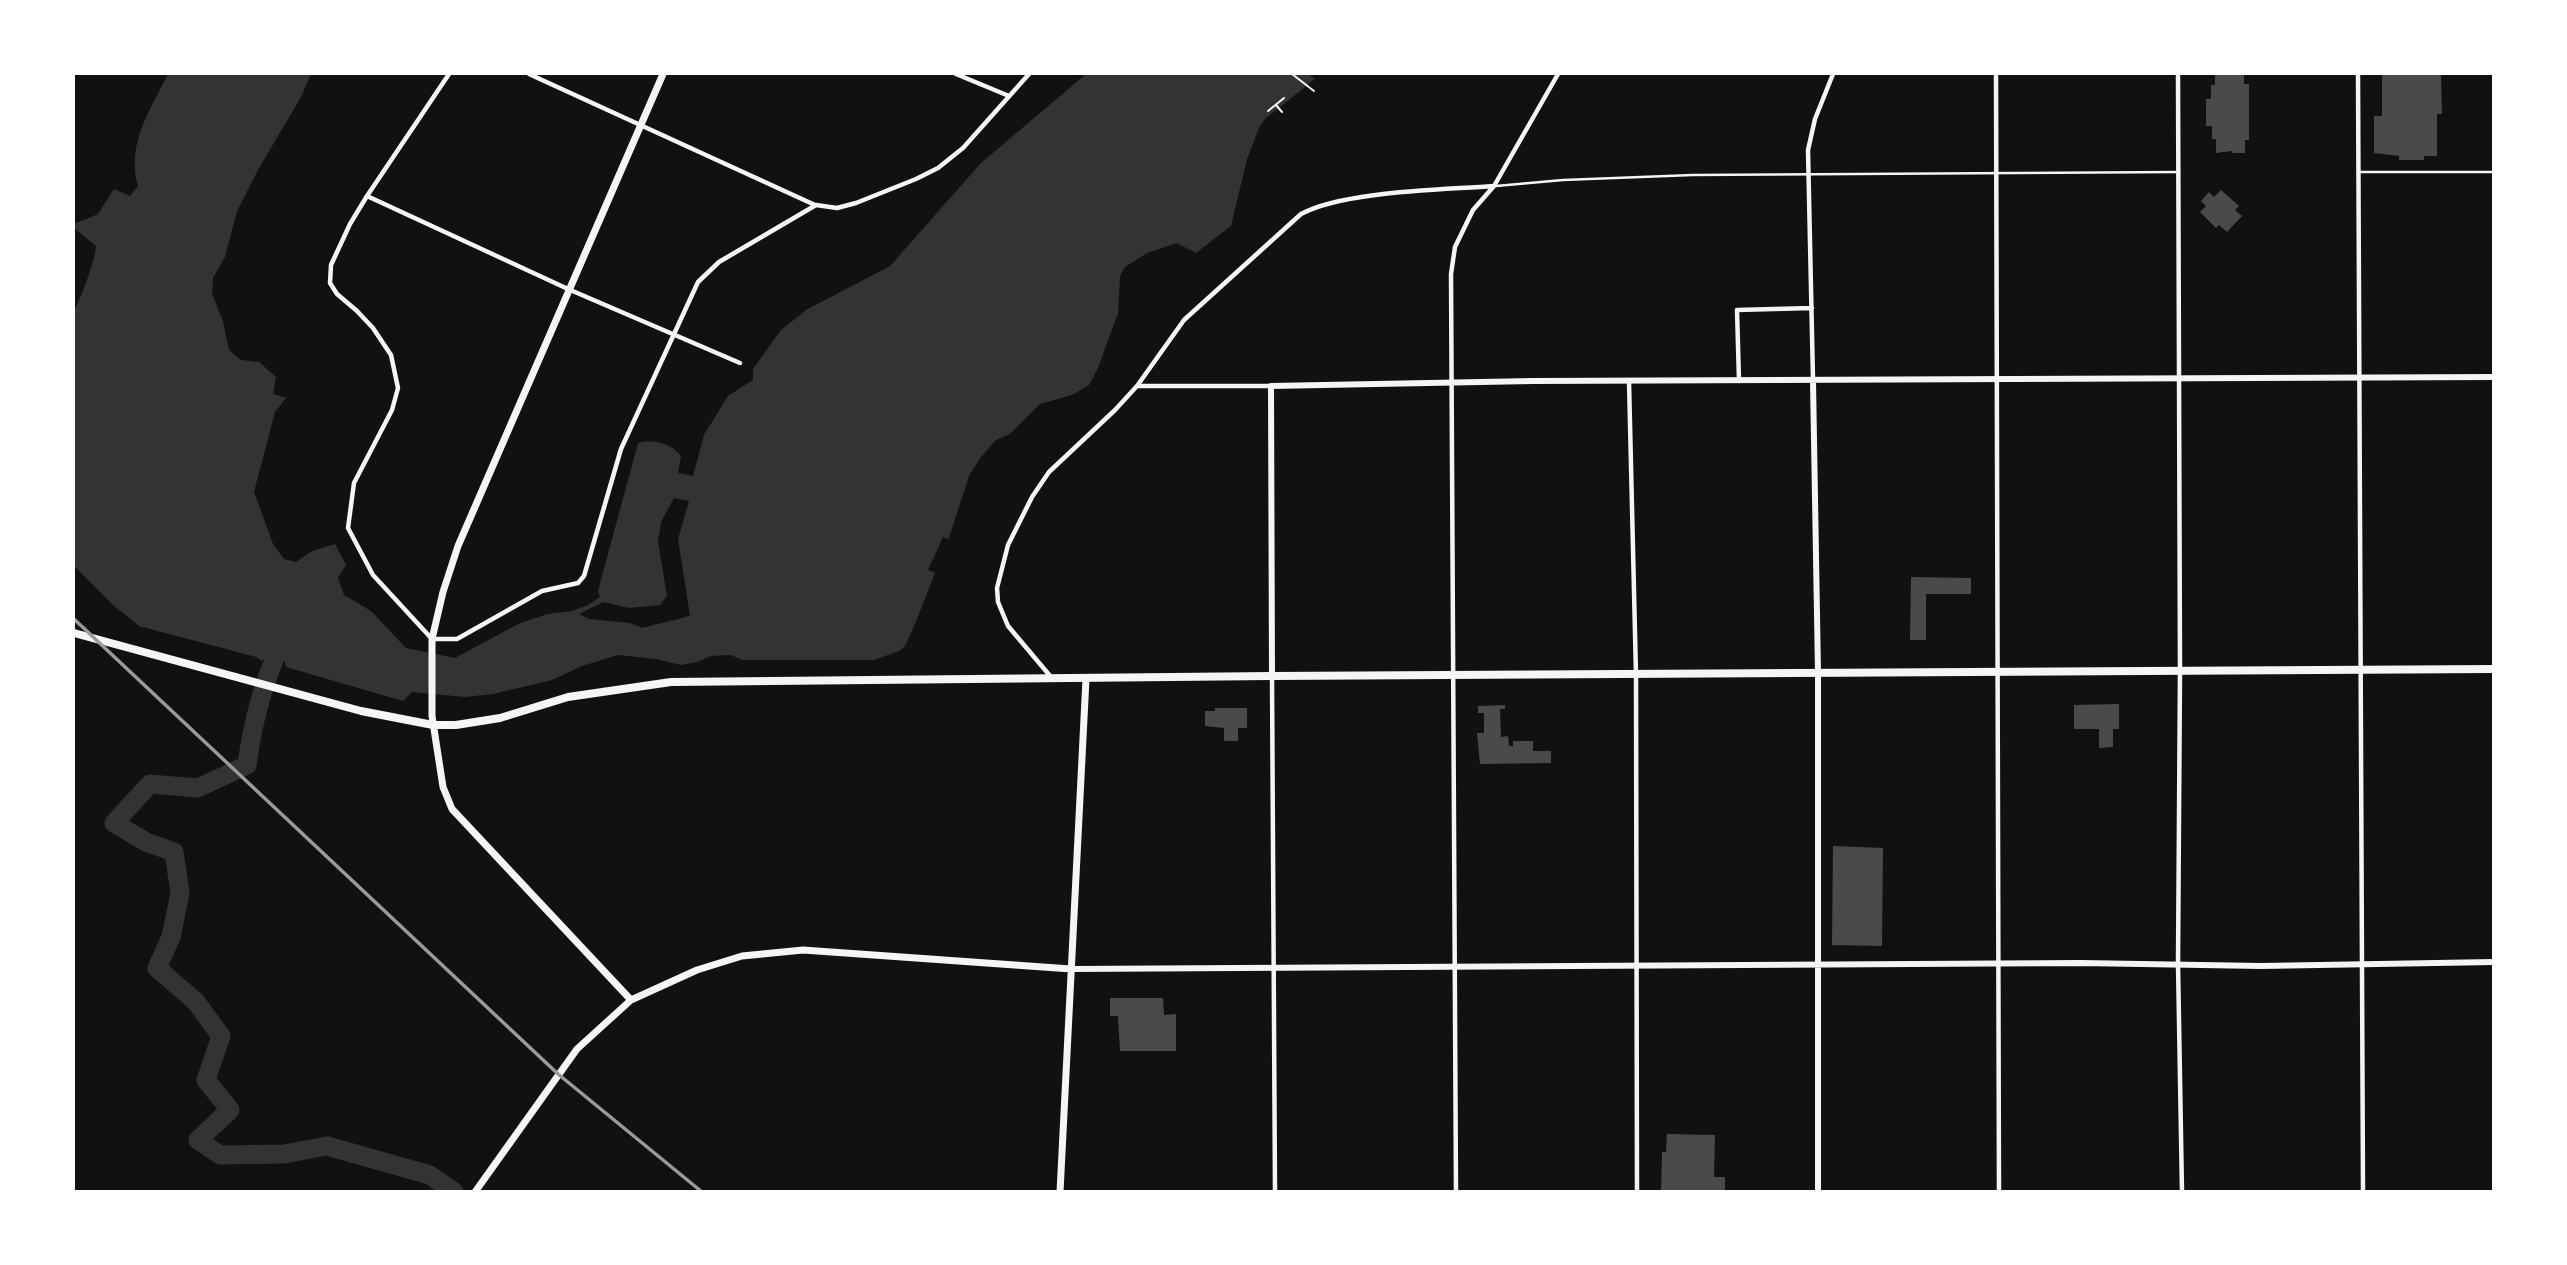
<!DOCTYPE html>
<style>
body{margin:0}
#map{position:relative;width:2567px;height:1265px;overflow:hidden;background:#111;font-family:Karla,sans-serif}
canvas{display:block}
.frame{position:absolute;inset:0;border:75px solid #fff;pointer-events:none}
</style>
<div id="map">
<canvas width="2567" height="1265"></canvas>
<div class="frame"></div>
</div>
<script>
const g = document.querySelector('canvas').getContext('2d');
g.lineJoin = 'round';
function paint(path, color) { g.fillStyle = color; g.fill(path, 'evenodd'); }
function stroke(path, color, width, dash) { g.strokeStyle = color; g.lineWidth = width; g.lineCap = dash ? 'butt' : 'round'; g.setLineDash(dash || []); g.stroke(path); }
const water = new Path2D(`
 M 168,74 L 311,74 L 301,97 L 258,170 L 237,211 L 225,257 L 213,278 L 212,294 L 223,321 L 229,350 L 241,360 L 259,362 L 276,377 L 273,394 L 286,398 L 275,412 L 254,492 L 273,544 L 284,559 L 296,562 L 312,551 L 335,544 L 346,565 L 338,578 L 344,595 L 371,611 L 406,648 L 455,658 L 520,623 L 548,614 L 572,611 L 588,605 L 600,597 L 598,591 L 638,443 C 653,439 671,443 681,456 L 678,473 L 693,476 L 704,435 L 728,396 L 753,380 L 753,369 L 780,331 L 806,310 L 890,266 L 981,163 L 1086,74 L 1308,74 L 1315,79 L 1265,119 L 1259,128 L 1247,159 L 1231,226 L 1196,253 L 1177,243 L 1147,253 L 1125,267 L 1120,276 L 1118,313 L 1098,368 L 1089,385 L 1072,395 L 1040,404 L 1010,434 L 996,440 L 981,457 L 969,476 L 950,535 L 915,624 L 905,646 L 899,651 L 874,660 L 742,660 L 731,655 L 711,656 L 697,662 L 681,665 L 656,659 L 618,655 L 582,666 L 552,680 L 493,694 L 465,697 L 412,692 L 403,701 L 286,667 L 284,658 C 276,650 269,655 262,661 L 256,657 L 139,626 L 113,605 L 74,566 L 74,310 C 80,302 96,257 96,246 L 74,228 L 74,224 L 98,214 L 114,189 L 130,196 L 138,186 C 126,145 150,110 168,74 ZM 674,498 L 689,501 L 678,539 L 690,616 L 642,628 L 630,623 L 589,619 L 579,614 L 603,602 L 629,608 L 660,605 L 667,596 L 658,542 L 661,522 Z`);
const pier = new Path2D(`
 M 943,537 L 952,541 L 939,574 L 928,570 Z`);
const river = new Path2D(`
 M 288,630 C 266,672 253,718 247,765 L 198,788 L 150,784 L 114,823 L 146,842 L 174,852 L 180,893 L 171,937 L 157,968 L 196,1002 L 221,1036 L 206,1080 L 230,1110 L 198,1140 L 220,1155 L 284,1154 L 327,1146 L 430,1175 L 454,1192`);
const building = new Path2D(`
 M 2215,74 L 2244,74 L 2244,84 L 2249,84 L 2249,140 L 2245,140 L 2245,153 L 2232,153 L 2232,151 L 2216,153 L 2216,139 L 2212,139 L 2212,126 L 2206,126 L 2206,99 L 2211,99 L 2211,85 L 2215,85 Z
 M 2382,74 L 2441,74 L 2442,114 L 2437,114 L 2437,156 L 2424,156 L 2424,160 L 2399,160 L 2399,156 L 2374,153 L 2374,116 L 2382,116 Z
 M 2221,190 L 2239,206 L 2235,210 L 2242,216 L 2227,232 L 2219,225 L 2216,228 L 2200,212 L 2206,206 L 2201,201 L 2209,192 L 2214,197 Z
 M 1911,577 L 1971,578 L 1971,594 L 1926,594 L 1926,640 L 1910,640 Z
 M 2119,704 L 2119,729 L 2113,729 L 2113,747 L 2099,748 L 2099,729 L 2074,729 L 2074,705 Z
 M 1505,705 L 1505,709 L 1500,709 L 1501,737 L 1508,736 L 1509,746 L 1513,746 L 1513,741 L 1533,741 L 1533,751 L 1551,751 L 1551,763 L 1480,764 L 1477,733 L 1484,733 L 1484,713 L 1478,713 L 1478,706 Z
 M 1215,708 L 1247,708 L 1247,728 L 1238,728 L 1238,741 L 1224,741 L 1224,728 L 1205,726 L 1205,711 L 1215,711 Z
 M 1833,846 L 1883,848 L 1882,946 L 1832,945 Z
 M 1110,998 L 1163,998 L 1164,1015 L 1176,1014 L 1176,1051 L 1120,1051 L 1118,1016 L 1110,1016 Z
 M 1667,1134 L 1715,1135 L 1714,1177 L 1725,1177 L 1725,1191 L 1661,1192 L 1662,1152 L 1666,1152 Z`);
const path = new Path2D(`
 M 1292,74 L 1314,91
 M 1276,105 L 1282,112
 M 1268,111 L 1284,98`);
const service = new Path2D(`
 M 2358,172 L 2494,172
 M 1496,186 L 1563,180 L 1693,175 L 2179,172`);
const minor = new Path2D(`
 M 449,74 L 367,196 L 350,224 L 331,265 L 330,283 L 337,294 L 357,311 L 373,328 L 391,355 L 398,388 L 392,410 L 354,483 L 348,528 L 373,575 L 432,639 L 457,639 L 542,591 L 578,583 L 584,576 L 621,449 L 698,282 L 719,262 L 816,205 L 837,208 L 856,203 L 916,179 L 938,168 L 963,148 L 1029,74
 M 529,74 L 815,205
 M 956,74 L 1009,96
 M 1996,74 L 1999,1192
 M 2178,74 L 2180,670 L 2178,964 L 2182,1192
 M 2358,74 L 2363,1192
 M 367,196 L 568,289 L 740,363
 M 1813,380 L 1808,150 L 1815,119 L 1833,74
 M 1629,381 L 1636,675 L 1637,1192
 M 1739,381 L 1737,310 L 1812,308
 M 1138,386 L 1271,386
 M 1051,677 L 1008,626 L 998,602 L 997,588 L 1008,545 L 1032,497 L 1049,472 L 1115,410 L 1137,386 L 1184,320 L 1301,214 C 1343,191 1442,190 1493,186
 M 1272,677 L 1275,1192
 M 1456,1192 L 1451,274 L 1455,247 L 1473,210 L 1494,186 L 1558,74`);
const tertiary = new Path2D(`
 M 1813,381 L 1818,673 L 1818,1192
 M 1272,676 L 1271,386 L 1533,381 L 2494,377
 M 1071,969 L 2081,963 L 2261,966 L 2494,962`);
const primary = new Path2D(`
 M 631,1000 L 452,809 L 443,787 L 432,716 L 432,639 L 443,592 L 458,546 L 663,74
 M 475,1192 L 577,1049 L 631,1000 L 697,970 L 742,956 L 803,950 L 1071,969
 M 1060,1192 L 1086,679`);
const trunk = new Path2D(`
 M 74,633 L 361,711 L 433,725 L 456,725 L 500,718 L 568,697 L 671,682 L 1272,676 L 2494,669`);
const rail = new Path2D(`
 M 74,619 L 558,1074 L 702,1192`);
paint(water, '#333');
paint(pier, '#111');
stroke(river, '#333', 19);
paint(building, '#4a4a4a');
stroke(path, '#f5f5f5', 2);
stroke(service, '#f5f5f5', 2.5);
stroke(minor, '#f5f5f5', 4.5);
stroke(tertiary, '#f5f5f5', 6);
stroke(primary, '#f5f5f5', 7);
stroke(trunk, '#f5f5f5', 8);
stroke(rail, '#9a9a9a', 3.5);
</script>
